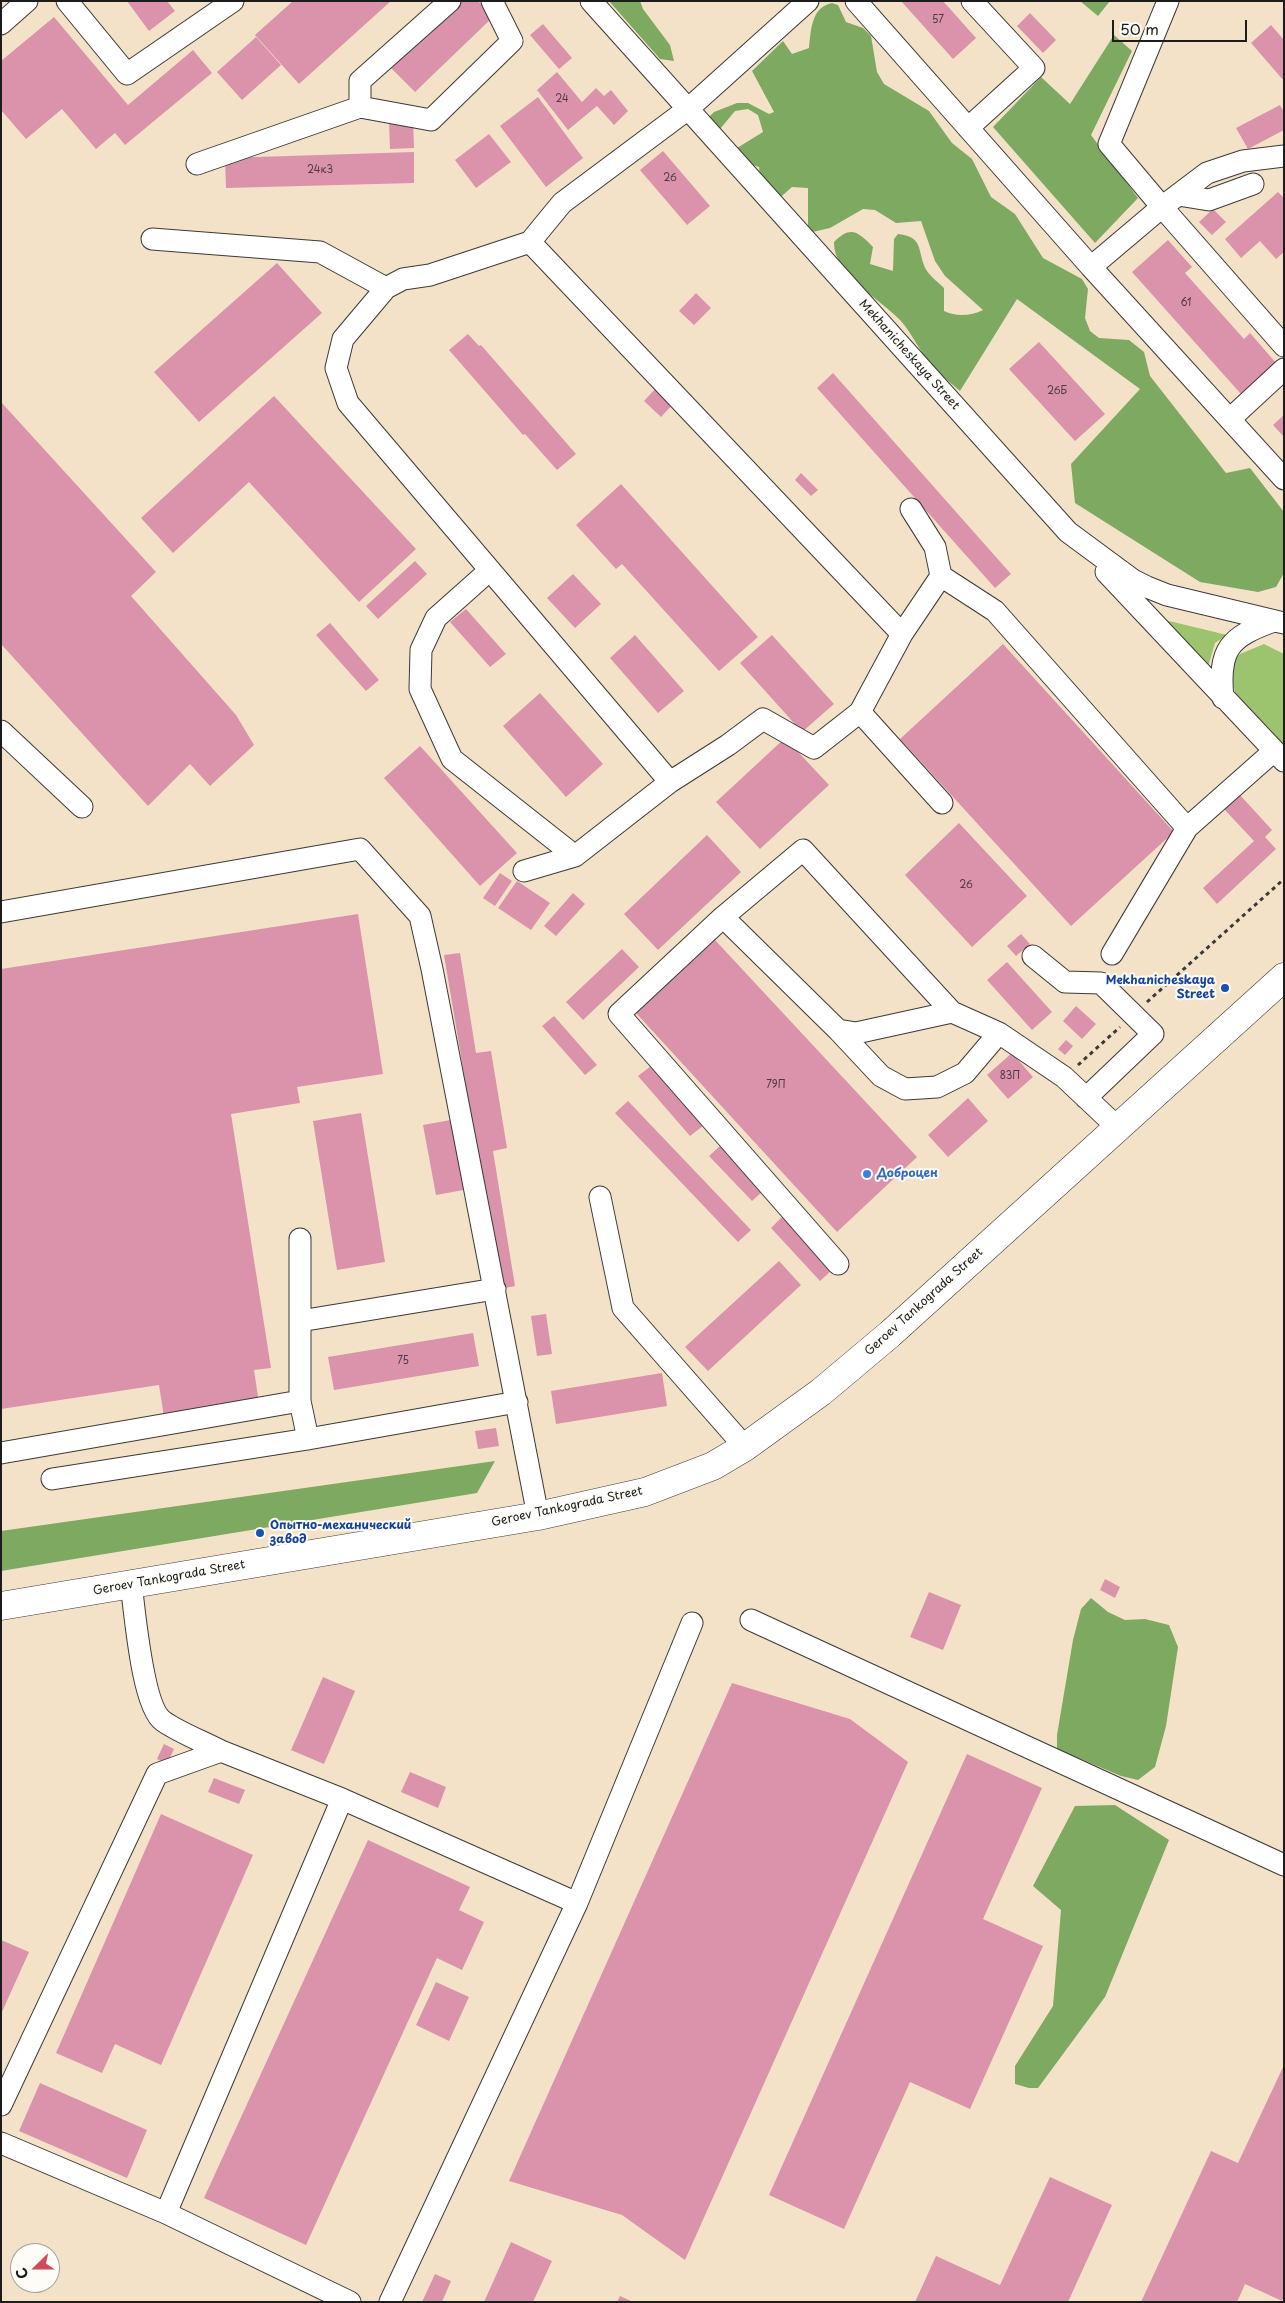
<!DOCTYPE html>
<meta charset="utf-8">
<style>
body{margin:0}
#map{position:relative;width:1285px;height:2303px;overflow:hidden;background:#f4e2c8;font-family:"Playpen Sans",sans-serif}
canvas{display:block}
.frame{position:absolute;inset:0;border:2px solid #1c1c1c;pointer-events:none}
.north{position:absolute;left:10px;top:2243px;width:50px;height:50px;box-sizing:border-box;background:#fdfcf7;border:1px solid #a3a29f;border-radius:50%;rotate:248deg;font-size:14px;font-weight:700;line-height:20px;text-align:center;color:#1c1c1c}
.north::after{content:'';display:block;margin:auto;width:18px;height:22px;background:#d1495b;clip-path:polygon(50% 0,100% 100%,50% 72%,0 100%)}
.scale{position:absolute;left:1112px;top:20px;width:135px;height:22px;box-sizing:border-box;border:2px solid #1c1c1c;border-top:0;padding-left:6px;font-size:15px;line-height:18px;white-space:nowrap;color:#1c1c1c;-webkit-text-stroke:4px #fdfcf7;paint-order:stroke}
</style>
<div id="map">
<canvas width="1285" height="2303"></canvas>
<div class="frame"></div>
<div class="north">С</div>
<div class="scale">50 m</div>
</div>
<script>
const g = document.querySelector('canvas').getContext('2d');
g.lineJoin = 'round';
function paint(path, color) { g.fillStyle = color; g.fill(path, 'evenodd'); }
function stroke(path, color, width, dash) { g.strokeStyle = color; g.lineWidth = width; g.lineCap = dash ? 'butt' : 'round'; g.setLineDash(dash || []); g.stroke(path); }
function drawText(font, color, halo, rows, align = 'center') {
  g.font = font + ' "Playpen Sans",sans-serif'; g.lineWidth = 4; g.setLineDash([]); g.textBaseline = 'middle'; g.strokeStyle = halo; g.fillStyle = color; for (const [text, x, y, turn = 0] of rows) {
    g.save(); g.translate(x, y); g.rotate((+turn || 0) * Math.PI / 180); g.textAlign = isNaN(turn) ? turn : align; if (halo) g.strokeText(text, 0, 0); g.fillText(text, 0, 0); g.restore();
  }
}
const green = new Path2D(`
 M 1165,620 L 1227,635 L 1215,643 L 1208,667 Z
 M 1264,644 L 1284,654 L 1284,751 L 1239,703 L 1231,680 L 1231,662 L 1240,654 Z`);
const forest = new Path2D(`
 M 609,1 L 640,1 L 643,9 L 670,45 L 674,61 L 660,59 Z
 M 1080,1 L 1110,1 L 1098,16 Z
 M 832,3 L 838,5 L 846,22 L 863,28 L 871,36 L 877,72 L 884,84 L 929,111 L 952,143 L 972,159 L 991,197 L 1015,214 L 1043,258 L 1082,279 L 1088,289 L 1085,318 L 1090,331 L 1099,338 L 1129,340 L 1144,352 L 1150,376 L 1226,473 L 1250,468 L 1284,512 L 1284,573 L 1276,587 L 1258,592 L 1200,582 L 1075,503 L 1071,464 L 1140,389 L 1017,299 L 960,391 C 950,382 939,374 931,364 C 919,351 912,333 900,320 C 880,299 833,274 834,242 C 851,225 858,232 873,247 L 870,264 L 893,271 L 894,239 L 898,234 C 926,237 916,253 927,271 C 931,277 939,283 944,288 L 944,311 C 956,317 971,316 983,310 L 945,276 L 935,261 L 921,221 L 896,223 L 875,210 L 863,209 L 830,228 L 808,233 L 808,188 L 792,187 L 774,203 L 763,203 L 759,167 L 736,160 L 737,148 L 763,132 L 758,115 L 748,109 L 735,111 L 720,129 L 709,128 L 710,116 L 714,112 L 737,103 L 748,103 L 769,114 L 774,112 L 752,71 L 783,41 L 792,54 L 809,48 C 811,31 811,7 832,3 Z
 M 1114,35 L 1132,51 L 1091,135 L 1138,198 L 1095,243 L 993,127 L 1041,77 L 1070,104 Z
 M 495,1461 L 477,1493 L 1,1571 L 1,1531 Z
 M 1091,1598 L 1108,1612 L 1125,1620 L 1145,1619 L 1169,1625 L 1178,1647 L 1166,1726 L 1155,1767 L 1138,1780 L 1121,1776 L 1057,1749 L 1057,1735 L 1073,1640 L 1081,1609 Z
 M 1115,1805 L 1169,1840 L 1105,1997 L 1038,2088 L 1029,2088 L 1015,2084 L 1015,2066 L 1053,2006 L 1061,1910 L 1033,1886 L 1075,1806 Z`);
const building = new Path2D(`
 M 127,1 L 167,1 L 175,11 L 149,31 Z
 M 293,1 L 391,1 L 299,84 L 255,35 Z
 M 460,1 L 478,1 L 493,17 L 415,92 L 391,68 Z
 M 901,1 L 943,1 L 976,38 L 953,59 Z
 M 1030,13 L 1056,40 L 1043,53 L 1017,26 Z
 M 54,17 L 128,105 L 193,50 L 212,73 L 125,145 L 115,133 L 96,149 L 62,109 L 26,139 L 1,110 L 1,61 Z
 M 543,24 L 572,58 L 559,69 L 530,35 Z
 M 1271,25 L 1284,40 L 1284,81 L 1251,43 Z
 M 256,37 L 281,65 L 242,100 L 217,72 Z
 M 557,72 L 582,102 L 596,88 L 604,96 L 611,90 L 628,111 L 614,125 L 597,106 L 568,130 L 537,90 Z
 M 538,97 L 583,158 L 546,187 L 500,126 Z
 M 1280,105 L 1284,112 L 1284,130 L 1248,149 L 1236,128 Z
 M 413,120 L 414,148 L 390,149 L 389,121 Z
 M 489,134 L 511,162 L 476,188 L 455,160 Z
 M 663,151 L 710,206 L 687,225 L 640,170 Z
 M 414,152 L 414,183 L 226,188 L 225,158 Z
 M 1278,192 L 1284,198 L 1284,252 L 1276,259 L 1260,241 L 1241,258 L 1225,239 Z
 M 1213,209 L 1226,222 L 1212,235 L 1199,222 Z
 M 1168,240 L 1192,267 L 1185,273 L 1244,339 L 1250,333 L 1276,363 L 1241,394 L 1132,272 Z
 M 277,263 L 322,313 L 199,422 L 154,372 Z
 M 696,293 L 711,308 L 694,325 L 679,311 Z
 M 468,334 L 479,346 L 481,345 L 576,454 L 557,470 L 525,434 L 523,435 L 449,350 Z
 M 1039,342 L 1105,414 L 1075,441 L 1009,369 Z
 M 833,373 L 1011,574 L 995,588 L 817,388 Z
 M 658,386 L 675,402 L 661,417 L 644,401 Z
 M 274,396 L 416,549 L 359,602 L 249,482 L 173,553 L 141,518 Z
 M 1,402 L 156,572 L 131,596 L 236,715 L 254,745 L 210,786 L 190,764 L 148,806 L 1,644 Z
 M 1284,415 L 1284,437 L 1273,425 Z
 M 801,473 L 818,490 L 811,496 L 795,480 Z
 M 621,484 L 758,637 L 719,671 L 622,564 L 616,569 L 576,525 Z
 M 415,561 L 427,574 L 378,619 L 366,606 Z
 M 573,574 L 601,604 L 575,628 L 547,598 Z
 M 466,609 L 506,654 L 490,667 L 450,622 Z
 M 330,623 L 379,680 L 366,691 L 316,635 Z
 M 635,635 L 684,691 L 658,713 L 610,658 Z
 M 772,635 L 834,704 L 802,732 L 740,663 Z
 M 1003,644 L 1174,832 L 1071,926 L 900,739 Z
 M 540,693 L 603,764 L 566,797 L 503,726 Z
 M 785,738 L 829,785 L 760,849 L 716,802 Z
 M 420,746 L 517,853 L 480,886 L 384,778 Z
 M 1240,795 L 1272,830 L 1265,837 L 1276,849 L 1217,904 L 1203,888 L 1254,841 L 1224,809 Z
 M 959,823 L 1027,896 L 972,947 L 905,875 Z
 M 707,835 L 741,872 L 658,950 L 624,914 Z
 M 500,873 L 512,881 L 495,906 L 483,898 Z
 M 517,881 L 550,903 L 531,930 L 498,908 Z
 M 573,893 L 585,904 L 556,936 L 544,926 Z
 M 358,914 L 383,1074 L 297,1087 L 300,1103 L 231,1114 L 271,1368 L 254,1370 L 259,1403 L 164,1417 L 159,1385 L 1,1409 L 1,969 Z
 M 1021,934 L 1030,944 L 1016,956 L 1007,946 Z
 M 715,940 L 917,1157 L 837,1232 L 636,1013 Z
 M 622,949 L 639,967 L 583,1020 L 566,1002 Z
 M 460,953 L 476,1053 L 491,1051 L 507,1148 L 493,1151 L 515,1286 L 500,1289 L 444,955 Z
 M 1007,962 L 1052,1012 L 1032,1030 L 987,980 Z
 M 1076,1006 L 1096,1024 L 1082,1039 L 1063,1021 Z
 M 554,1016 L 597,1065 L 585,1075 L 542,1026 Z
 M 1066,1040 L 1073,1046 L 1065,1055 L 1058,1049 Z
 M 1012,1053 L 1033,1077 L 1008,1099 L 987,1075 Z
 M 651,1066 L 703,1126 L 690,1136 L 638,1076 Z
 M 968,1098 L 988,1121 L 948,1157 L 928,1135 Z
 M 628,1101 L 751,1230 L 738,1242 L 615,1113 Z
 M 361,1113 L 385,1262 L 337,1270 L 313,1121 Z
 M 456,1119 L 469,1189 L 436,1195 L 423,1125 Z
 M 721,1145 L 763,1191 L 752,1201 L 709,1156 Z
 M 783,1216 L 832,1270 L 820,1281 L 771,1228 Z
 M 779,1261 L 801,1285 L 708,1371 L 685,1347 Z
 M 546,1314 L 552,1354 L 537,1356 L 531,1316 Z
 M 473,1333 L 479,1366 L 334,1390 L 328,1357 Z
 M 662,1373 L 667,1406 L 556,1424 L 551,1391 Z
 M 496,1428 L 499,1446 L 478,1449 L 475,1431 Z
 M 1105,1579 L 1120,1587 L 1115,1598 L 1100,1590 Z
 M 929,1592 L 961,1605 L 943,1650 L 910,1637 Z
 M 323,1677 L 355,1691 L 324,1764 L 291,1750 Z
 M 732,1683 L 850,1719 L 908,1762 L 685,2260 L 622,2215 L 509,2181 Z
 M 164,1744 L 174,1749 L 167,1764 L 157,1759 Z
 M 967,1754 L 1042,1788 L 983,1919 L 1043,1946 L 970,2109 L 910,2082 L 844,2229 L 769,2195 Z
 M 410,1772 L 446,1787 L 438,1808 L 401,1792 Z
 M 214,1778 L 245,1790 L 239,1804 L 208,1792 Z
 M 161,1814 L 253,1855 L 161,2065 L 115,2044 L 102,2073 L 56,2053 Z
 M 368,1840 L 470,1887 L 459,1910 L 484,1922 L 462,1970 L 437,1958 L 306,2245 L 204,2198 Z
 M 1,1940 L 29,1952 L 1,2014 Z
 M 436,1982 L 469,1997 L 449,2041 L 416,2025 Z
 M 1284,2065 L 1284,2296 L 1282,2301 L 1245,2284 L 1237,2302 L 1141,2302 L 1211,2151 L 1238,2163 Z
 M 40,2083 L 147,2130 L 127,2178 L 19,2131 Z
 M 1050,2177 L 1112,2205 L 1068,2302 L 915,2302 L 936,2256 L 1000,2285 Z
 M 511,2242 L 552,2261 L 533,2302 L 484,2302 Z
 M 435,2274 L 451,2281 L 442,2302 L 422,2302 Z
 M 620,2296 L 633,2302 L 617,2302 Z`);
const path = new Path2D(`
 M 1147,1002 L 1284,879
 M 1078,1065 L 1120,1027`);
const minor = new Path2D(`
 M 67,1 L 127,74 L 233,1
 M 591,1 L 1068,532 L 1133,580 L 1147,587 L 1167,595 L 1284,623
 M 856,1 L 1091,267
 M 1168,1 L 1109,144 L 1162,207 L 1091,267 L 1284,479
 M 1,24 L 27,1
 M 360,107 L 360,81 L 450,1
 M 968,128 L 1034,68 L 972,1
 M 1284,156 L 1243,161 L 1207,173 L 1162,207 L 1284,346
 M 197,164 L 360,107 L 431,120 L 512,41 L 492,1
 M 1178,195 L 1209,200 L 1253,184
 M 152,239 L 320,252 L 386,288
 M 530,242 L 902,634
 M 1230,419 L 1284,369
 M 490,570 L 436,618 L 421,650 L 420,689 L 452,759 L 575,856
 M 1106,572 L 1284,761
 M 941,576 L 995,611 L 1187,828
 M 1223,698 C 1218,649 1229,637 1274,621
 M 860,712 L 942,803
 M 1,731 L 82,807
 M 670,782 L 348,403 L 336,368 L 343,339 L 386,288 L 403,279 L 430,275 L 530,242 L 562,203 L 688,109 L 808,1
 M 524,871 L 575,856 L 670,782 L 728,745 L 763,719 L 814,748 L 860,712 L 902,634 L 941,576 L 935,547 L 911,509
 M 1,912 L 360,849 L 420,916 L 432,969 L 538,1516
 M 723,917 L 619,1014 L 838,1264
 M 1112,954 L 1187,828 L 1274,751
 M 1033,956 L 1065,982 L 1101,983 L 1153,1034 L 1086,1098
 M 838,1030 L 856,1033 L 952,1012
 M 999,1033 L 965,1073 L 937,1087 L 905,1089 L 881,1076 L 838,1030 L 723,917 L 803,850 L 952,1012 L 999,1033 L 1064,1077 L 1116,1126
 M 600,1197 L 623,1308 L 745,1447
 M 300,1321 L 495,1289
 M 300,1401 L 308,1439
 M 1,1453 L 300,1401 L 300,1239
 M 52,1479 L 308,1439 L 517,1402
 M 131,1584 C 135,1612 142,1706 163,1721 C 180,1733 202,1741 221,1751
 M 751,1620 L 1284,1865
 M 1,2105 L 157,1774 L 221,1751 L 342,1799 L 577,1903
 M 1,2143 L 166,2213 L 350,2302
 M 166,2213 L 342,1799
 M 390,2302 L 577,1903 L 692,1623`);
const major = new Path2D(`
 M 1,1606 L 538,1516 L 645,1492 L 713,1466 L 745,1447 L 821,1392 L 890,1334 L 1284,977`);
const markers = [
 [1225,988,5,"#1a4fb4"],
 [867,1174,5,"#3f7fe0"],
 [260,1533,5,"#1a4fb4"]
];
const numberNames = [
 ["57",938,20],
 ["24",562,99],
 ["24к3",320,170],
 ["26",670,178],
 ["61",1186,303],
 ["26Б",1057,391],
 ["26",966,885],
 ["83П",1010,1076],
 ["79П",776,1085],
 ["75",403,1361]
];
const streetNames = [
 ["Mekhanicheskaya Street",909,355,48],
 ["Geroev Tankograda Street",924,1302,-42],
 ["Geroev Tankograda Street",567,1507,-12],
 ["Geroev Tankograda Street",169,1578,-10]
];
const transitNames = [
 ["Mekhanicheskaya",1215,981],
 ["Street",1215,995],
 ["Опытно-механический",270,1526,"left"],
 ["завод",270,1540,"left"]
];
const shopNames = [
 ["Доброцен",877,1174]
];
paint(green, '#9cc36e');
paint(forest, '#7da961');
paint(building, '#da93ab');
stroke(minor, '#3c3a36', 23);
stroke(major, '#3c3a36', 29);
stroke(path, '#3c3a36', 3, [4, 4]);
stroke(minor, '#fff', 21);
stroke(major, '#fff', 28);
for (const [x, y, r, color] of markers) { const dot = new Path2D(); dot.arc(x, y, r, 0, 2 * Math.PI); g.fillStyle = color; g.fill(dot); stroke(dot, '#fdfcf7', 2); }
drawText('10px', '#4c3a40', null, numberNames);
drawText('12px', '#1c1c1c', '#fdfcf7', streetNames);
drawText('bold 12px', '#164399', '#fdfcf7', transitNames, 'right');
drawText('bold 12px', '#366cbe', '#fdfcf7', shopNames, 'left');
</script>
